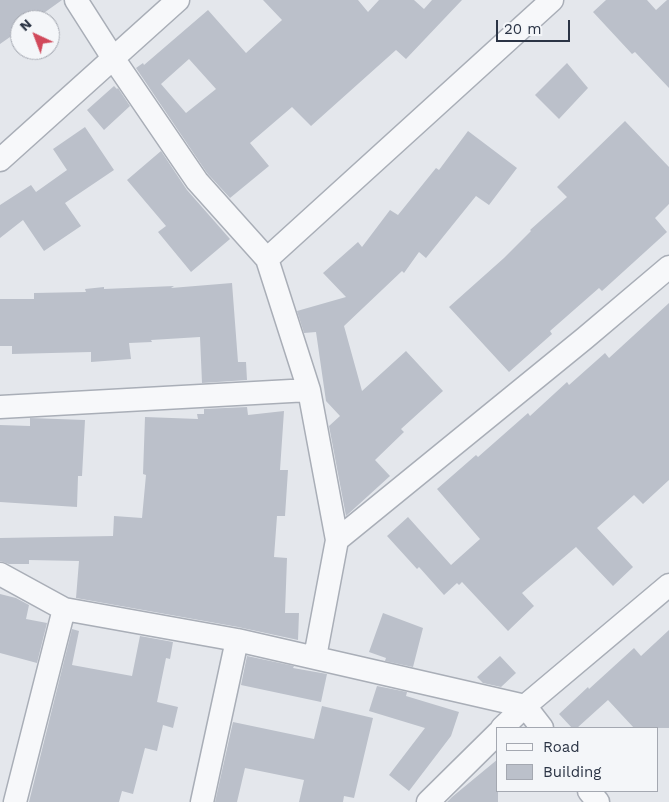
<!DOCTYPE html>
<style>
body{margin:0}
#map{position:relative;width:669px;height:802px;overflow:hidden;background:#e4e7ec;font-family:"Work Sans",sans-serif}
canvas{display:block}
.legend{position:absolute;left:496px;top:727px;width:162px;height:65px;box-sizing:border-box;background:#f4f6f9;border:1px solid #a4a8b1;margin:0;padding:6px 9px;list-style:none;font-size:15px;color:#2b3445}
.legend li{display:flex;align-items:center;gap:10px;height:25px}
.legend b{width:25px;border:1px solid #a4a8b1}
.north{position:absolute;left:10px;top:10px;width:50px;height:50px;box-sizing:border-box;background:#f4f6f9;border:1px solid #a4a8b1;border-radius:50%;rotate:317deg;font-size:14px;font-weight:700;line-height:20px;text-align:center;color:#2b3445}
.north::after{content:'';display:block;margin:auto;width:18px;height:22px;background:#d1495b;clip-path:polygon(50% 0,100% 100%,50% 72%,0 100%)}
.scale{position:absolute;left:496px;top:20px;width:74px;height:22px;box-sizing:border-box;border:2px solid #2b3445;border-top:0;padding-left:6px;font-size:15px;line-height:18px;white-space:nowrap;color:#2b3445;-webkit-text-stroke:4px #f4f6f9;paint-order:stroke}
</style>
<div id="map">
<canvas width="669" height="802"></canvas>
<ul class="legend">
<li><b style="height:6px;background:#f7f8fa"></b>Road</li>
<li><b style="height:14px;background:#bbc0ca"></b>Building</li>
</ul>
<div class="north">N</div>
<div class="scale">20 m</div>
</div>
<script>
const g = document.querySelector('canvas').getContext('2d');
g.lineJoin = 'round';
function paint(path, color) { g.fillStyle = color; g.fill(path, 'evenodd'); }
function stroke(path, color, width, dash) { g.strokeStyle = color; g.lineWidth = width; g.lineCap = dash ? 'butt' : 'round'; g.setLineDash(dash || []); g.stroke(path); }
const building = new Path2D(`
 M 0,0 L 62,0 L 34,20 L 20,20 L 20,30 L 0,44 Z
 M 263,0 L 358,0 L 368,12 L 379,0 L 414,0 L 424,9 L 432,0 L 462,0 L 406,59 L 396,50 L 311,126 L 292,107 L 250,143 L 269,166 L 230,198 L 207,173 L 136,68 L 143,63 L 144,65 L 208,10 L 246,53 L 282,20 ZM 189,59 L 216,89 L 186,113 L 161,84 Z
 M 606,0 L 647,0 L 656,10 L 667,0 L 669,0 L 669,88 L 635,52 L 632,54 L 593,12 Z
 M 567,63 L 588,88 L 559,119 L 535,95 Z
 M 114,86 L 117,89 L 118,88 L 130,106 L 104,130 L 87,110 Z
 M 625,121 L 669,167 L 669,204 L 655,218 L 667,232 L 602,291 L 599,288 L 550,331 L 552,334 L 509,372 L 449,307 L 504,258 L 531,231 L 530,230 L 567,197 L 557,187 Z
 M 85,127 L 114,170 L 65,203 L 81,226 L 44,251 L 23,220 L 0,238 L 0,205 L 31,185 L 36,192 L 67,170 L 53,149 Z
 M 468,131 L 517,168 L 489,205 L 476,196 L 426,258 L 419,252 L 404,273 L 402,271 L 344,326 L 362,391 L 406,351 L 443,391 L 401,429 L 404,432 L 375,460 L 390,476 L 346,516 L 329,426 L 340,416 L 326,401 L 316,332 L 304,333 L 297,311 L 346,297 L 323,273 L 358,242 L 362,247 L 390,210 L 398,215 L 436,168 L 439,170 Z
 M 161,151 L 187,190 L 230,239 L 191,272 L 158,232 L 166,226 L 127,180 Z
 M 232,283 L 238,362 L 246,362 L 247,380 L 202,383 L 200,337 L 151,340 L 152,342 L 129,343 L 131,359 L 91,362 L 91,352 L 12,354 L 12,346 L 0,346 L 0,299 L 34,299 L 34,293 L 86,292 L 85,289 L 104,287 L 104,289 L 174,286 L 171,288 Z
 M 669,303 L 669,480 L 643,504 L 634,495 L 597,528 L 633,567 L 613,586 L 576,547 L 522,593 L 534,606 L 508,631 L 462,582 L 459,585 L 457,583 L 444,595 L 419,567 L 417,569 L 387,536 L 408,517 L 451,565 L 480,539 L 437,489 L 476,455 L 478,457 L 528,413 L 530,416 L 567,382 L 569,385 L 605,353 L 609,358 Z
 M 247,407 L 248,415 L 284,411 L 280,470 L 288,470 L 285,516 L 277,516 L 274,557 L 287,558 L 285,613 L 299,613 L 298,640 L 238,627 L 76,598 L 79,561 L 29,560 L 29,564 L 9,564 L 0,561 L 0,538 L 113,536 L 114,516 L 142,518 L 146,475 L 143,474 L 145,417 L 198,419 L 197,414 L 204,414 L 204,409 Z
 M 30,418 L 85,420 L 82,476 L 78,476 L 77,507 L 0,502 L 0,425 L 30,426 Z
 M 0,594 L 16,598 L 29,605 L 26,619 L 47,623 L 37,663 L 0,653 Z
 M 383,613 L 423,628 L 413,667 L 385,661 L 386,658 L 369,652 Z
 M 72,629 L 79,631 L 72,665 L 132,676 L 140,636 L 173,642 L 170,659 L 166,658 L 157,702 L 178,707 L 173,728 L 163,725 L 157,751 L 145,748 L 133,794 L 122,791 L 119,802 L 29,802 Z
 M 669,630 L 669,728 L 634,728 L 608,700 L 577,728 L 572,728 L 559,714 L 588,687 L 589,689 L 634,648 L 641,656 Z
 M 247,656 L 294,666 L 293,668 L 327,674 L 321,702 L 241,685 Z
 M 500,656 L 516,673 L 501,687 L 483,683 L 477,677 Z
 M 377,686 L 407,692 L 406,696 L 459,712 L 451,736 L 409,791 L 389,775 L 425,728 L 369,711 Z
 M 322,706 L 373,718 L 354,798 L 344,796 L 343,802 L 299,802 L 304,780 L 245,768 L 237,802 L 215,802 L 233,722 L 314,739 Z
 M 498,759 L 498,802 L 447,802 L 452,797 Z`);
const street = new Path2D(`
 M 76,0 L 113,58 L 197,181 L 267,259 L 309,390 L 337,540 L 315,657
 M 0,160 L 178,0
 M 267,259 L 552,0
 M 0,407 L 309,390
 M 337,540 L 585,338 L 669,267
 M 0,574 L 64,609 L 237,640 L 525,706 L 542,728
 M 502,728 L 525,706 L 669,585
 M 589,791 L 598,802
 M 15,802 L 64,609
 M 202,802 L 237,640
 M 428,802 L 498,733`);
paint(building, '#bbc0ca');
stroke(street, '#a9aeb7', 25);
stroke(street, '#f7f8fa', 22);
</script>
